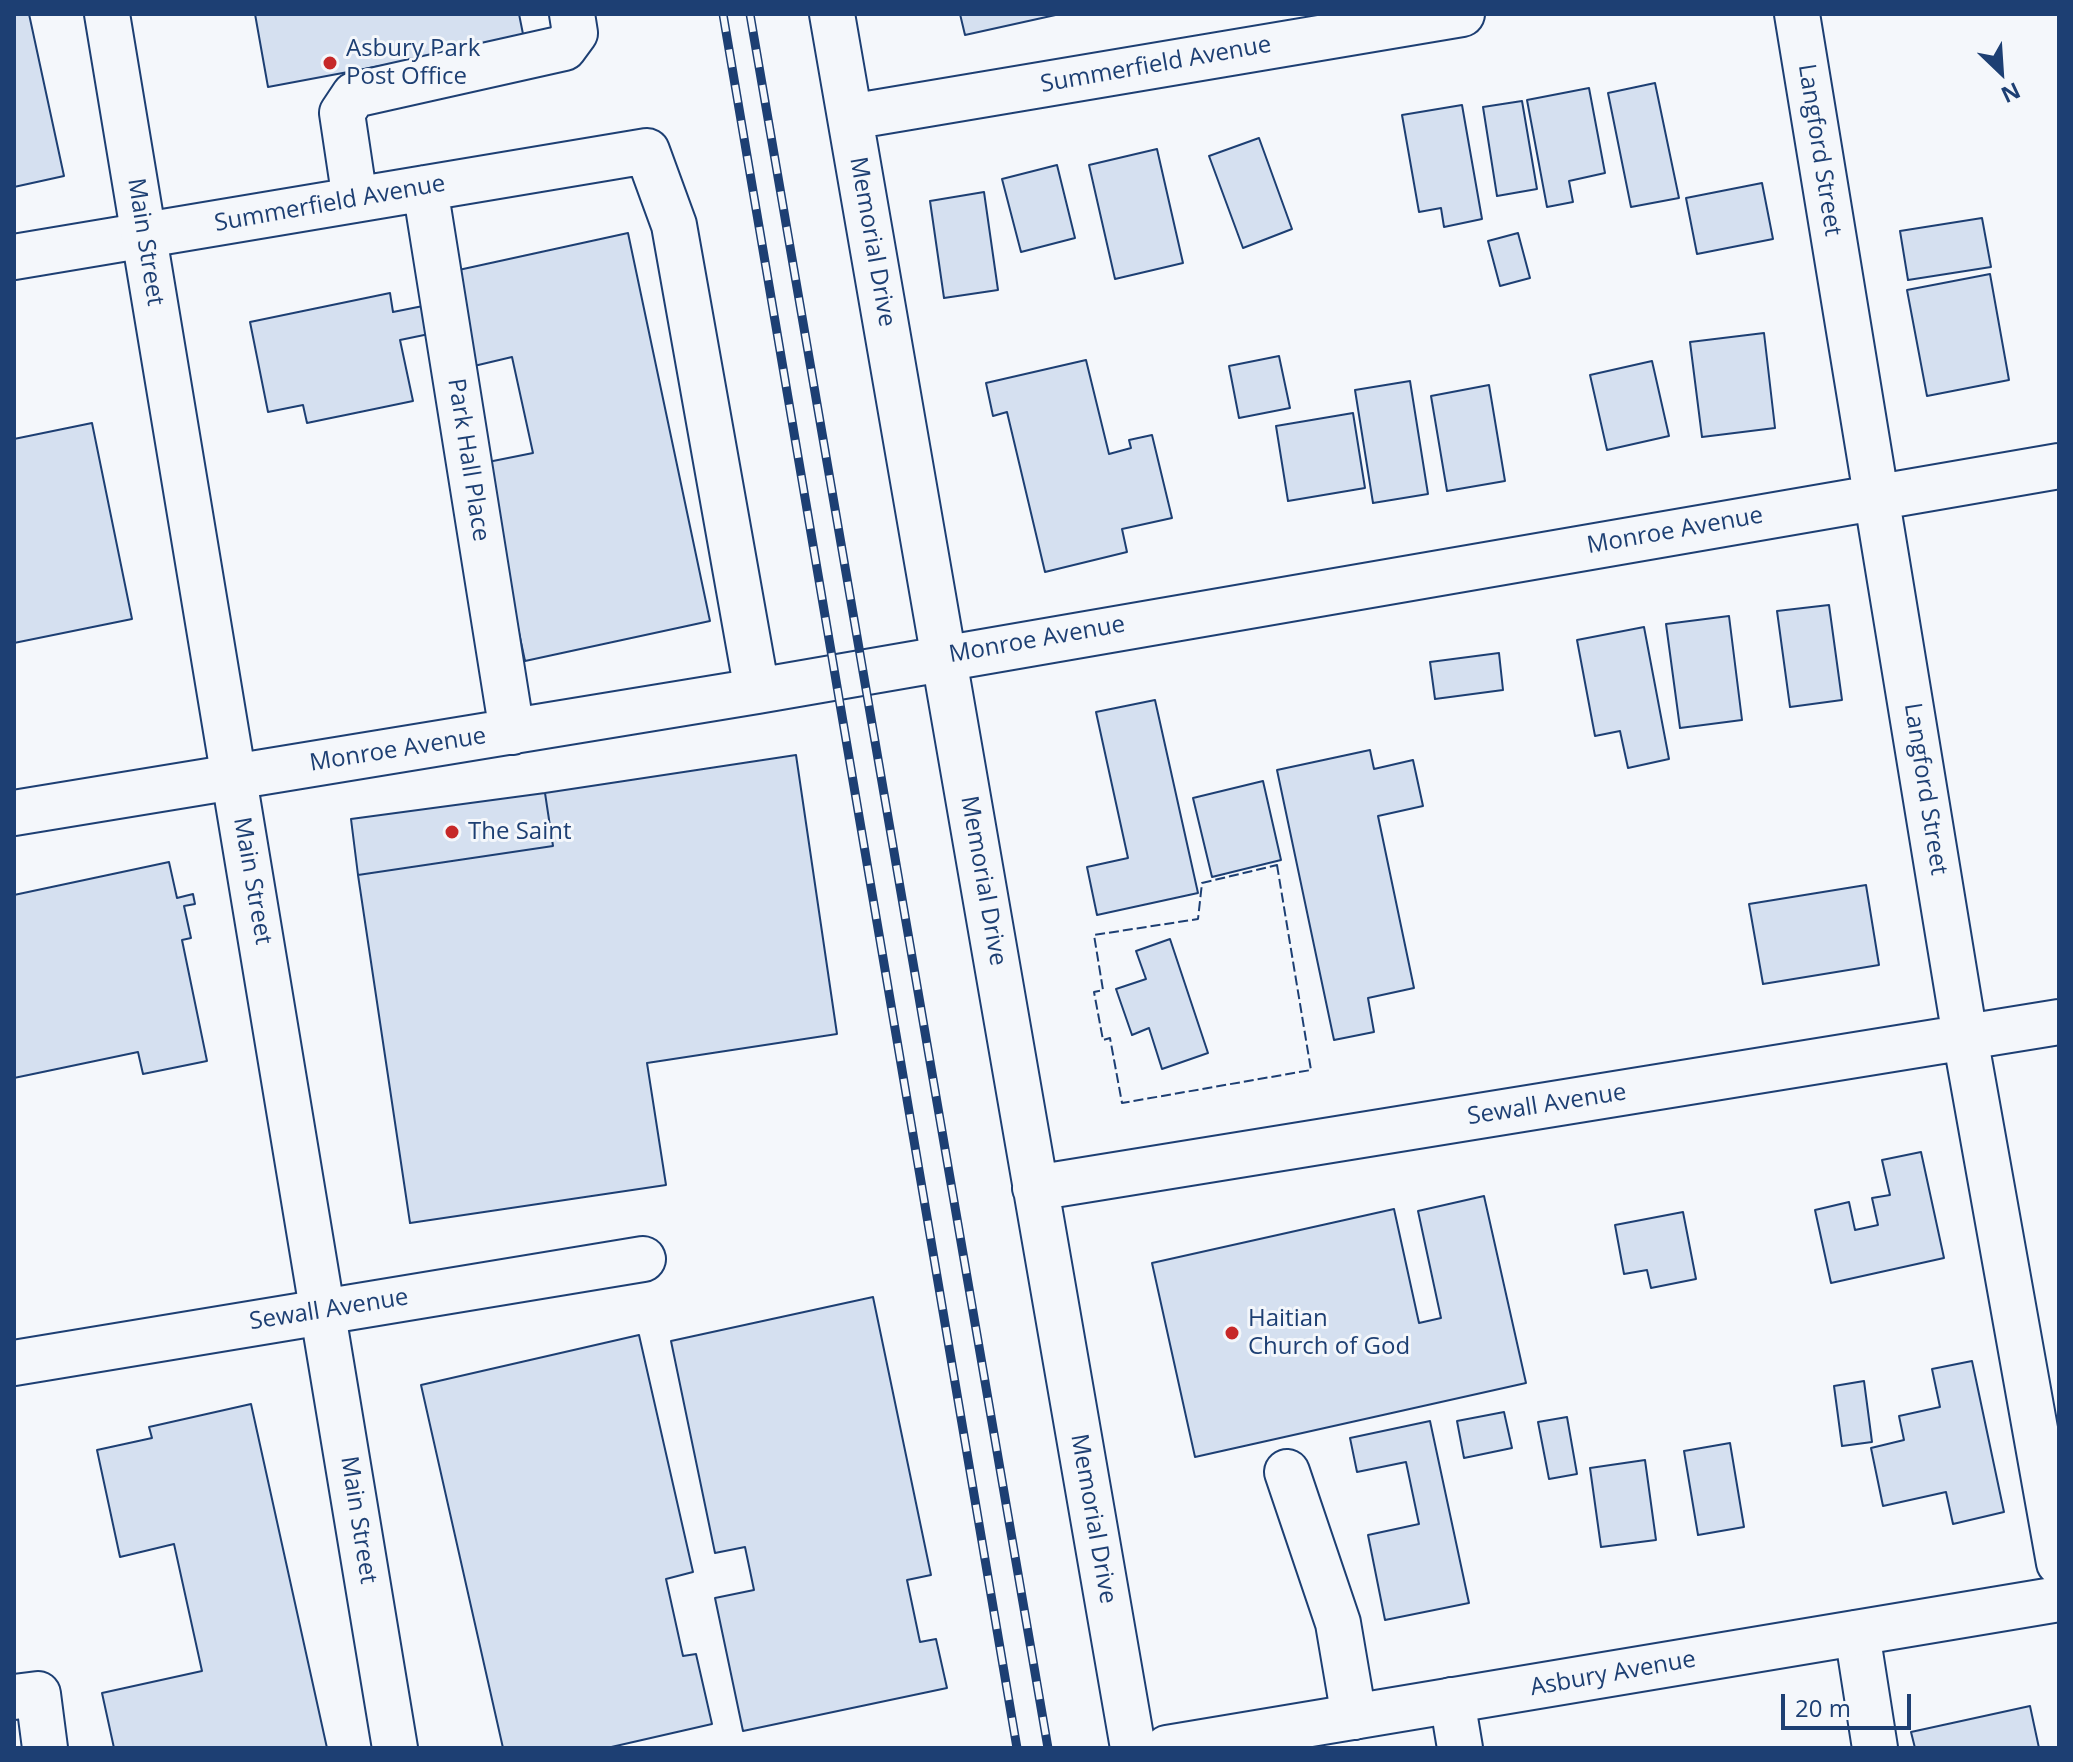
<!DOCTYPE html>
<style>
body{margin:0}
#map{position:relative;width:2073px;height:1762px;overflow:hidden;background:#f4f7fb;font-family:"Open Sans",sans-serif}
canvas{display:block}
.frame{position:absolute;inset:0;border:16px solid #1d3f73;pointer-events:none}
.north{position:absolute;left:1961px;top:32px;width:80px;height:80px;-webkit-text-stroke:6px #f4f7fb;paint-order:stroke;rotate:155deg;font-size:22px;font-weight:700;line-height:32px;text-align:center;color:#1d3f73}
.north::after{content:'';display:block;margin:auto;width:28px;height:36px;background:#1d3f73;clip-path:polygon(50% 0,100% 100%,50% 72%,0 100%)}
.scale{position:absolute;left:1781px;top:1694px;width:130px;height:36px;box-sizing:border-box;border:4px solid #1d3f73;border-top:0;padding-left:10px;font-size:24px;line-height:28px;white-space:nowrap;color:#1d3f73;-webkit-text-stroke:6px #f4f7fb;paint-order:stroke}
</style>
<div id="map">
<canvas width="2073" height="1762"></canvas>
<div class="frame"></div>
<div class="north">N</div>
<div class="scale">20 m</div>
</div>
<script>
const g = document.querySelector('canvas').getContext('2d');
g.lineJoin = 'round';
function paint(path, color) { g.fillStyle = color; g.fill(path, 'evenodd'); }
function stroke(path, color, width, dash) { g.strokeStyle = color; g.lineWidth = width; g.lineCap = dash ? 'butt' : 'round'; g.setLineDash(dash || []); g.stroke(path); }
function drawText(font, color, halo, rows, align = 'center') {
  g.font = font + ' "Open Sans",sans-serif'; g.lineWidth = 6; g.setLineDash([]); g.textBaseline = 'middle'; g.strokeStyle = halo; g.fillStyle = color; for (const [text, x, y, turn = 0] of rows) {
    g.save(); g.translate(x, y); g.rotate((+turn || 0) * Math.PI / 180); g.textAlign = isNaN(turn) ? turn : align; if (halo) g.strokeText(text, 0, 0); g.fillText(text, 0, 0); g.restore();
  }
}
const building = new Path2D(`
 M 14,14 L 29,14 L 64,176 L 14,187 Z
 M 255,14 L 519,14 L 524,39 L 268,87 Z
 M 960,14 L 1060,14 L 965,35 Z
 M 1655,83 L 1679,198 L 1631,207 L 1608,93 Z
 M 1589,88 L 1605,173 L 1569,181 L 1573,202 L 1547,207 L 1527,100 Z
 M 1522,101 L 1537,189 L 1497,196 L 1483,107 Z
 M 1462,105 L 1482,219 L 1444,227 L 1441,208 L 1419,212 L 1402,115 Z
 M 1259,138 L 1292,229 L 1243,248 L 1209,156 Z
 M 1157,149 L 1183,263 L 1115,279 L 1089,165 Z
 M 1057,165 L 1075,238 L 1021,252 L 1002,179 Z
 M 1762,183 L 1773,239 L 1697,254 L 1686,198 Z
 M 984,192 L 998,290 L 944,298 L 930,201 Z
 M 1982,218 L 1991,267 L 1908,280 L 1900,231 Z
 M 628,233 L 710,621 L 525,661 L 483,463 L 533,453 L 512,357 L 474,366 L 454,271 Z
 M 1518,233 L 1530,278 L 1500,286 L 1488,241 Z
 M 1990,274 L 2009,380 L 1927,396 L 1907,290 Z
 M 390,293 L 393,312 L 423,306 L 429,334 L 400,340 L 413,401 L 307,423 L 303,405 L 268,412 L 250,322 Z
 M 1764,333 L 1775,428 L 1702,437 L 1690,342 Z
 M 1279,356 L 1290,408 L 1239,418 L 1229,366 Z
 M 1086,360 L 1109,454 L 1131,448 L 1129,440 L 1152,435 L 1172,518 L 1122,529 L 1127,552 L 1045,572 L 1007,412 L 993,416 L 986,383 Z
 M 1652,361 L 1669,436 L 1607,450 L 1590,375 Z
 M 1410,381 L 1428,494 L 1373,503 L 1355,390 Z
 M 1489,385 L 1505,481 L 1447,491 L 1431,396 Z
 M 1353,413 L 1365,488 L 1288,501 L 1276,426 Z
 M 92,423 L 132,619 L 14,643 L 14,439 Z
 M 1829,605 L 1842,700 L 1790,707 L 1777,611 Z
 M 1729,616 L 1742,720 L 1680,728 L 1666,624 Z
 M 1644,627 L 1669,759 L 1628,768 L 1620,731 L 1595,736 L 1577,640 Z
 M 1499,653 L 1503,690 L 1435,699 L 1430,662 Z
 M 1155,700 L 1198,893 L 1097,915 L 1087,867 L 1128,858 L 1096,712 Z
 M 1370,750 L 1374,769 L 1413,760 L 1423,806 L 1378,816 L 1414,988 L 1368,998 L 1374,1032 L 1334,1040 L 1277,770 Z
 M 796,755 L 837,1034 L 647,1063 L 666,1185 L 410,1223 L 358,875 L 553,846 L 545,793 Z
 M 1263,781 L 1281,860 L 1212,877 L 1193,798 Z
 M 545,793 L 553,846 L 358,875 L 351,819 Z
 M 169,862 L 177,898 L 193,894 L 195,904 L 184,906 L 191,938 L 182,940 L 207,1061 L 143,1074 L 138,1052 L 14,1078 L 14,895 Z
 M 1866,885 L 1879,965 L 1763,984 L 1749,904 Z
 M 1170,939 L 1208,1053 L 1162,1069 L 1149,1028 L 1132,1035 L 1116,989 L 1146,979 L 1136,951 Z
 M 1921,1152 L 1944,1258 L 1831,1283 L 1815,1210 L 1849,1202 L 1855,1230 L 1878,1225 L 1872,1198 L 1890,1195 L 1882,1160 Z
 M 1484,1196 L 1526,1383 L 1195,1457 L 1152,1263 L 1394,1209 L 1419,1323 L 1441,1318 L 1418,1211 Z
 M 1683,1212 L 1696,1279 L 1651,1288 L 1647,1270 L 1624,1274 L 1615,1225 Z
 M 873,1297 L 931,1575 L 907,1580 L 920,1642 L 936,1639 L 947,1688 L 743,1731 L 715,1598 L 754,1590 L 745,1547 L 715,1553 L 671,1341 Z
 M 639,1335 L 693,1572 L 666,1579 L 683,1656 L 696,1654 L 712,1724 L 607,1748 L 503,1748 L 421,1385 Z
 M 1972,1361 L 2004,1512 L 1953,1524 L 1946,1492 L 1883,1506 L 1871,1448 L 1904,1440 L 1899,1416 L 1940,1407 L 1932,1369 Z
 M 1864,1381 L 1872,1442 L 1842,1446 L 1834,1386 Z
 M 251,1404 L 327,1748 L 114,1748 L 102,1693 L 202,1671 L 174,1544 L 120,1557 L 97,1450 L 152,1438 L 149,1427 Z
 M 1504,1412 L 1512,1448 L 1464,1458 L 1457,1421 Z
 M 1567,1417 L 1577,1474 L 1549,1479 L 1538,1422 Z
 M 1430,1421 L 1469,1603 L 1385,1620 L 1368,1535 L 1419,1524 L 1406,1462 L 1357,1472 L 1350,1438 Z
 M 1730,1443 L 1744,1527 L 1698,1535 L 1684,1451 Z
 M 1645,1460 L 1656,1540 L 1601,1547 L 1590,1468 Z
 M 2030,1706 L 2039,1748 L 1915,1748 L 1911,1732 Z`);
const minor = new Path2D(`
 M 832,14 L 1133,1748
 M 1797,14 L 1965,1037 L 2059,1563
 M 850,117 L 1462,14
 M 425,188 L 512,732
 M 355,200 L 342,113 L 354,95 L 564,48 L 575,33 L 572,14
 M 14,257 L 647,151 L 674,225 L 757,691
 M 14,813 L 757,691 L 2059,466
 M 1035,1188 L 2059,1022
 M 14,1363 L 643,1259
 M 1287,1472 L 1338,1623 L 1354,1717
 M 1857,1633 L 1875,1748
 M 14,1697 L 38,1694 L 45,1748
 M 1452,1700 L 1460,1748`);
const major = new Path2D(`
 M 107,14 L 395,1748
 M 1167,1748 L 2059,1599`);
const rail = new Path2D(`
 M 723,14 L 1017,1748
 M 750,14 L 1048,1748`);
const fence = new Path2D(`
 M 1277,865 L 1311,1070 L 1122,1103 L 1110,1038 L 1103,1040 L 1094,992 L 1103,990 L 1094,935 L 1198,919 L 1202,883 Z`);
const markers = [
 [330,63,8,"#c62828"],
 [452,832,8,"#c62828"],
 [1232,1333,8,"#c62828"]
];
const poiNames = [
 ["Asbury Park",346,49],
 ["Post Office",346,77],
 ["The Saint",468,832],
 ["Haitian",1248,1319],
 ["Church of God",1248,1347]
];
const streetNames = [
 ["Summerfield Avenue",1156,65,-10],
 ["Langford Street",1819,150,81],
 ["Summerfield Avenue",330,204,-10],
 ["Main Street",145,242,81],
 ["Memorial Drive",872,242,80],
 ["Park Hall Place",468,460,81],
 ["Monroe Avenue",1675,531,-10],
 ["Monroe Avenue",1037,640,-10],
 ["Monroe Avenue",398,750,-9],
 ["Langford Street",1925,789,81],
 ["Main Street",252,881,80],
 ["Memorial Drive",983,881,80],
 ["Sewall Avenue",1547,1105,-9],
 ["Sewall Avenue",329,1310,-9],
 ["Memorial Drive",1093,1519,80],
 ["Main Street",358,1520,81],
 ["Asbury Avenue",1613,1674,-10]
];
paint(building, '#d5e0f0');
stroke(building, '#1d3f73', 2);
stroke(minor, '#1d3f73', 48);
stroke(major, '#1d3f73', 48);
stroke(minor, '#f4f7fb', 44);
stroke(major, '#f4f7fb', 44);
stroke(rail, '#1d3f73', 9);
stroke(rail, '#f4f7fb', 6, [18]);
stroke(fence, '#1d3f73', 2, [10, 4]);
for (const [x, y, r, color] of markers) { const dot = new Path2D(); dot.arc(x, y, r, 0, 2 * Math.PI); g.fillStyle = color; g.fill(dot); stroke(dot, '#f4f7fb', 3); }
drawText('24px', '#1d3f73', '#f4f7fb', poiNames, 'left');
drawText('24px', '#1d3f73', '#f4f7fb', streetNames);
</script>
